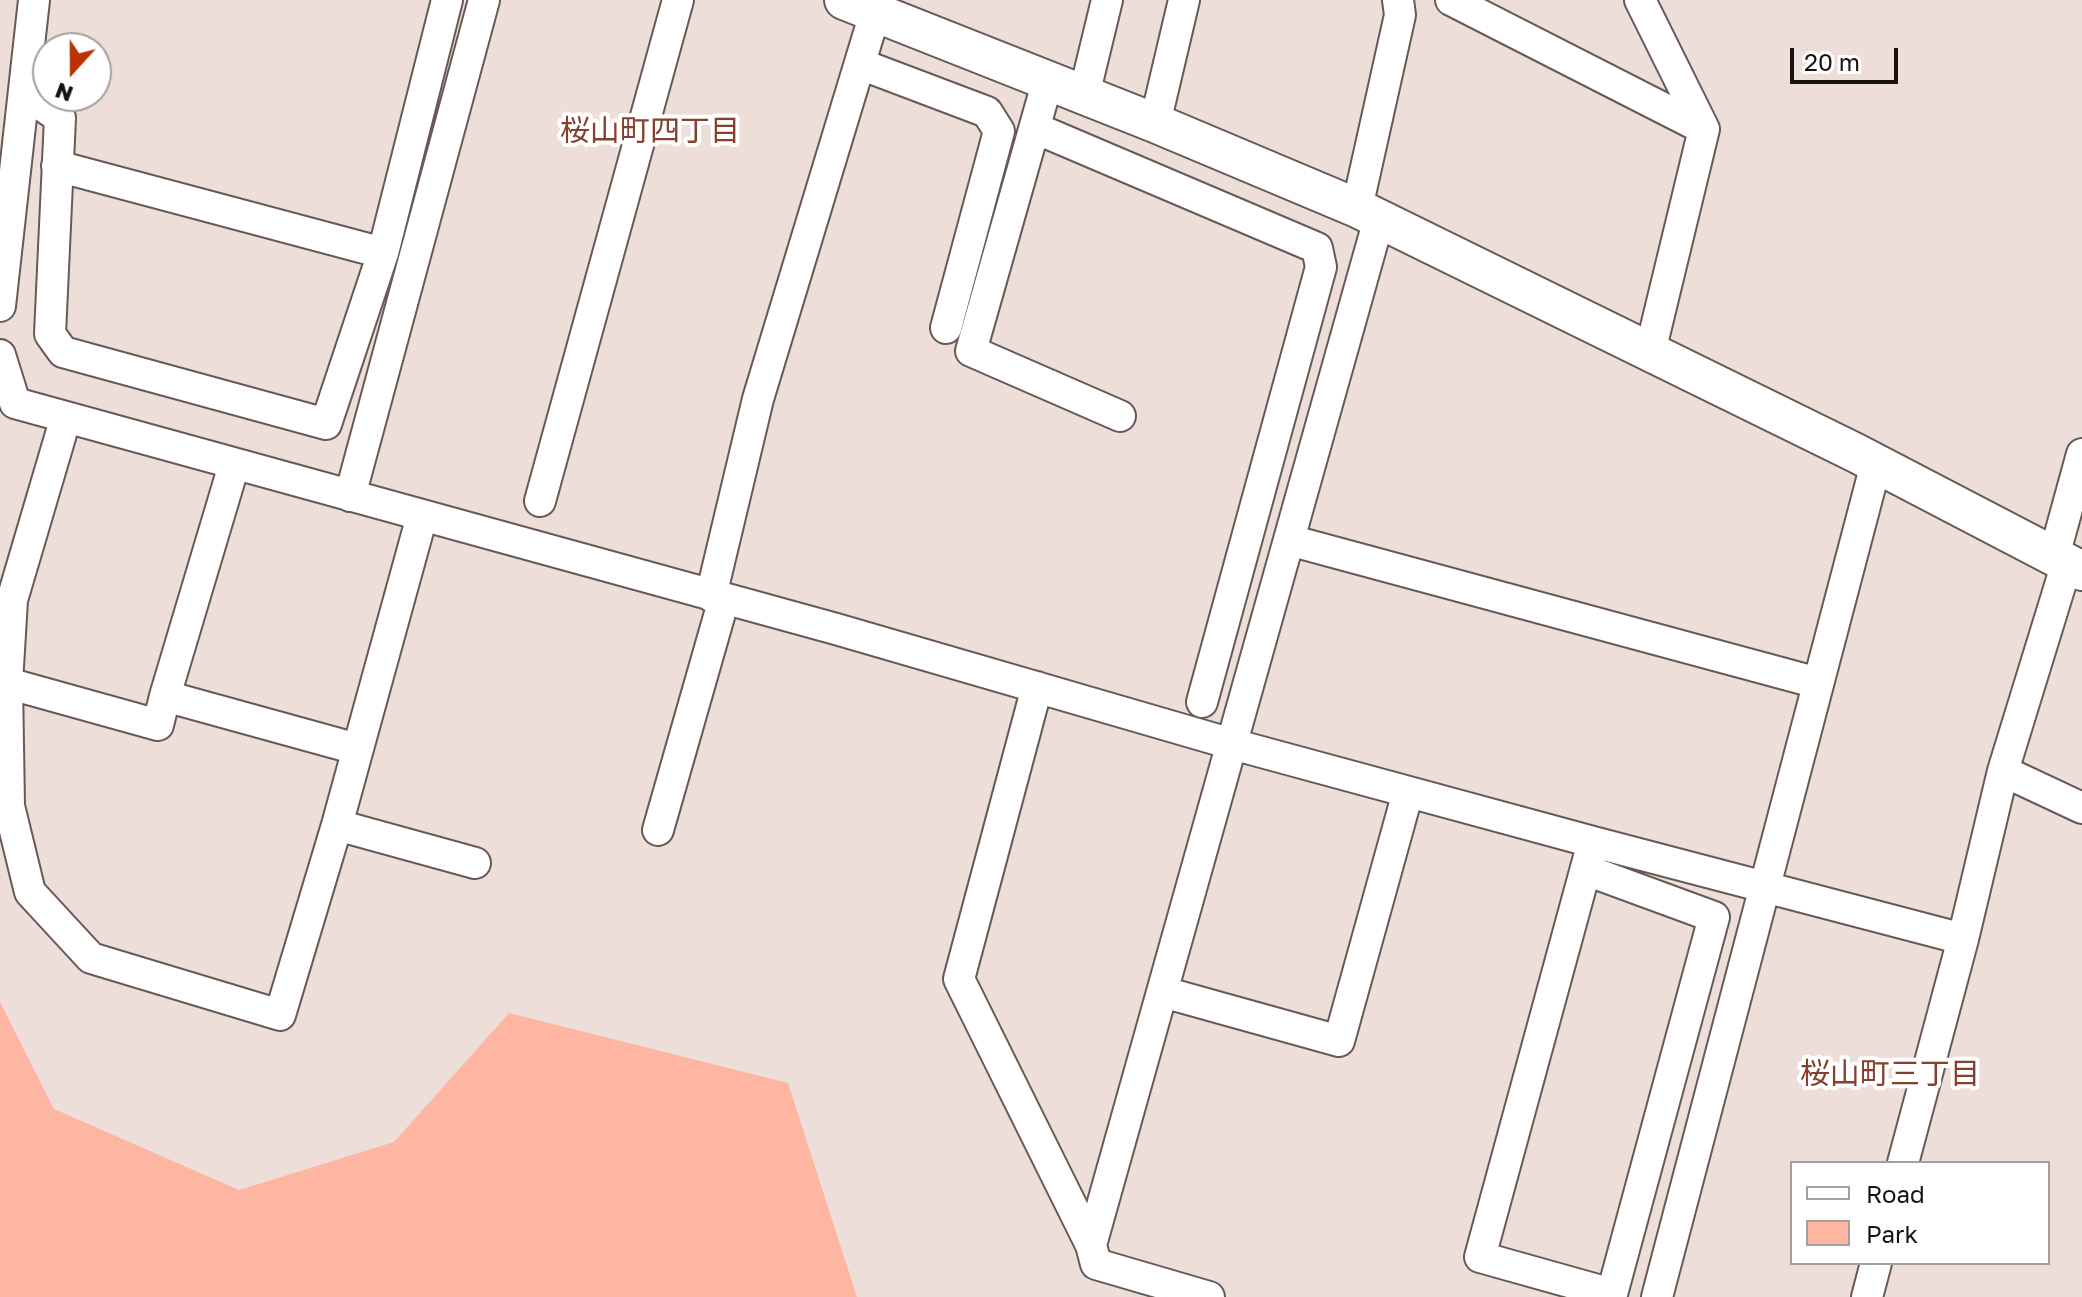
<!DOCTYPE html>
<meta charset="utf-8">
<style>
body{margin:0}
#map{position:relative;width:2082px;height:1297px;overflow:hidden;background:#eeded9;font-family:"Golos Text",sans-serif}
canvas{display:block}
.legend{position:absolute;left:1790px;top:1161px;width:260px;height:104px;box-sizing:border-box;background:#fff;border:2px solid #a2a09f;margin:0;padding:10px 14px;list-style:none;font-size:24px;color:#171210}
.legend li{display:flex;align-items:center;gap:16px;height:40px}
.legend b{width:40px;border:2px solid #a2a09f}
.north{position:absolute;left:32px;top:32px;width:80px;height:80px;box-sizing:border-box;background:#fff;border:2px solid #a2a09f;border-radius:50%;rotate:201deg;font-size:22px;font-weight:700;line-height:32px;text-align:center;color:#171210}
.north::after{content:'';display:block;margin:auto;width:28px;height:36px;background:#bb3204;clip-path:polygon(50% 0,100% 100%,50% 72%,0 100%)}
.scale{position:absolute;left:1790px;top:48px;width:108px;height:36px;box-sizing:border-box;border:4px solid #171210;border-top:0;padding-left:10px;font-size:24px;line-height:28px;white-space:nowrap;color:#171210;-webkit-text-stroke:6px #fff;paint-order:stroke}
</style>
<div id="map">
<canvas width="2082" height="1297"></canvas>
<ul class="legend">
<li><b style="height:10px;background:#fff"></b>Road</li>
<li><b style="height:22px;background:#feb6a3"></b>Park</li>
</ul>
<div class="north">N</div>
<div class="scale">20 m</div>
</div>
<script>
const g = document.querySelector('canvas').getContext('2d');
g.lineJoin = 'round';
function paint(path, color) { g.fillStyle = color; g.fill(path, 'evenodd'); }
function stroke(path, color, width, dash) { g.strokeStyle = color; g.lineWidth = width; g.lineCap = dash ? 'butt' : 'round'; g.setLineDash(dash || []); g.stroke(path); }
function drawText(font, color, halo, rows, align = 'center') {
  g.font = font + ' "Golos Text","Noto Sans JP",sans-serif'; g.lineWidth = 8; g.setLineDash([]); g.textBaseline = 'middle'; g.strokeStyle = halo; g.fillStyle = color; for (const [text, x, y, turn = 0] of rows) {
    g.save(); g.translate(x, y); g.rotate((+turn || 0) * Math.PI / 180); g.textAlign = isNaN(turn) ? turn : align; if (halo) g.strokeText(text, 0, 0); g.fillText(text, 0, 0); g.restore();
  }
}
const green = new Path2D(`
 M 0,1002 L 54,1109 L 239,1190 L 394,1142 L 509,1013 L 788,1083 L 857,1297 L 0,1297 Z`);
const minor = new Path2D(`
 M 1451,0 L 1704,129
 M 1640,0 L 1704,129 L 1650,352
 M 860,64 L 987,112 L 999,131 L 946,328
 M 1048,80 L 971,351 L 1120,416
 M 24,93 L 60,118 L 50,334 L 63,352 L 326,424 L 383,253 L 447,0
 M 1084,95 L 1107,0
 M 1155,123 L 1184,0
 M 1035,128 L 1317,248 L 1321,267 L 1202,702
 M 57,166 L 383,253
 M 1357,208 L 1400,15 L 1398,0
 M 0,306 L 34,0
 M 0,355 L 15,403 L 836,629 L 1232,744 L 1593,842 L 1963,939
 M 66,417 L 12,600 L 7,683 L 9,806 L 30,892 L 91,958 L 280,1015 L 337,825 L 422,516
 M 234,465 L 165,696 L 357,749
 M 350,496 L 484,0
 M 540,501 L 678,0
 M 1289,540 L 1818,683
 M 2054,556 L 2082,454
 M 711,596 L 758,399 L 879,0
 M 7,683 L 158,725 L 165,696
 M 1037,687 L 959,979 L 1091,1245
 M 2003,771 L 2082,808
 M 337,825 L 475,863
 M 658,830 L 724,599
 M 1586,870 L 1714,917 L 1612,1294 L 1480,1257 L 1593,842
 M 1163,992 L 1339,1041 L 1408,792
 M 1903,1163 L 1963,939 L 2003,771 L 2067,563
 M 1209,1297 L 1096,1264 L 1091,1245 L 1379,219
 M 1657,1297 L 1876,464
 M 1867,1297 L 1876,1263`);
const tertiary = new Path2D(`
 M 844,0 L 1155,123 L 1357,208 L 1856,453 L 2082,571`);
const neighbourhoodNames = [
 ["桜山町四丁目",650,131],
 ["桜山町三丁目",1890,1074]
];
paint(green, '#feb6a3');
stroke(minor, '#675a56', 34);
stroke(tertiary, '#675a56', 42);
stroke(minor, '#fff', 30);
stroke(tertiary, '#fff', 38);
drawText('30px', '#85402e', '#fff', neighbourhoodNames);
</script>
